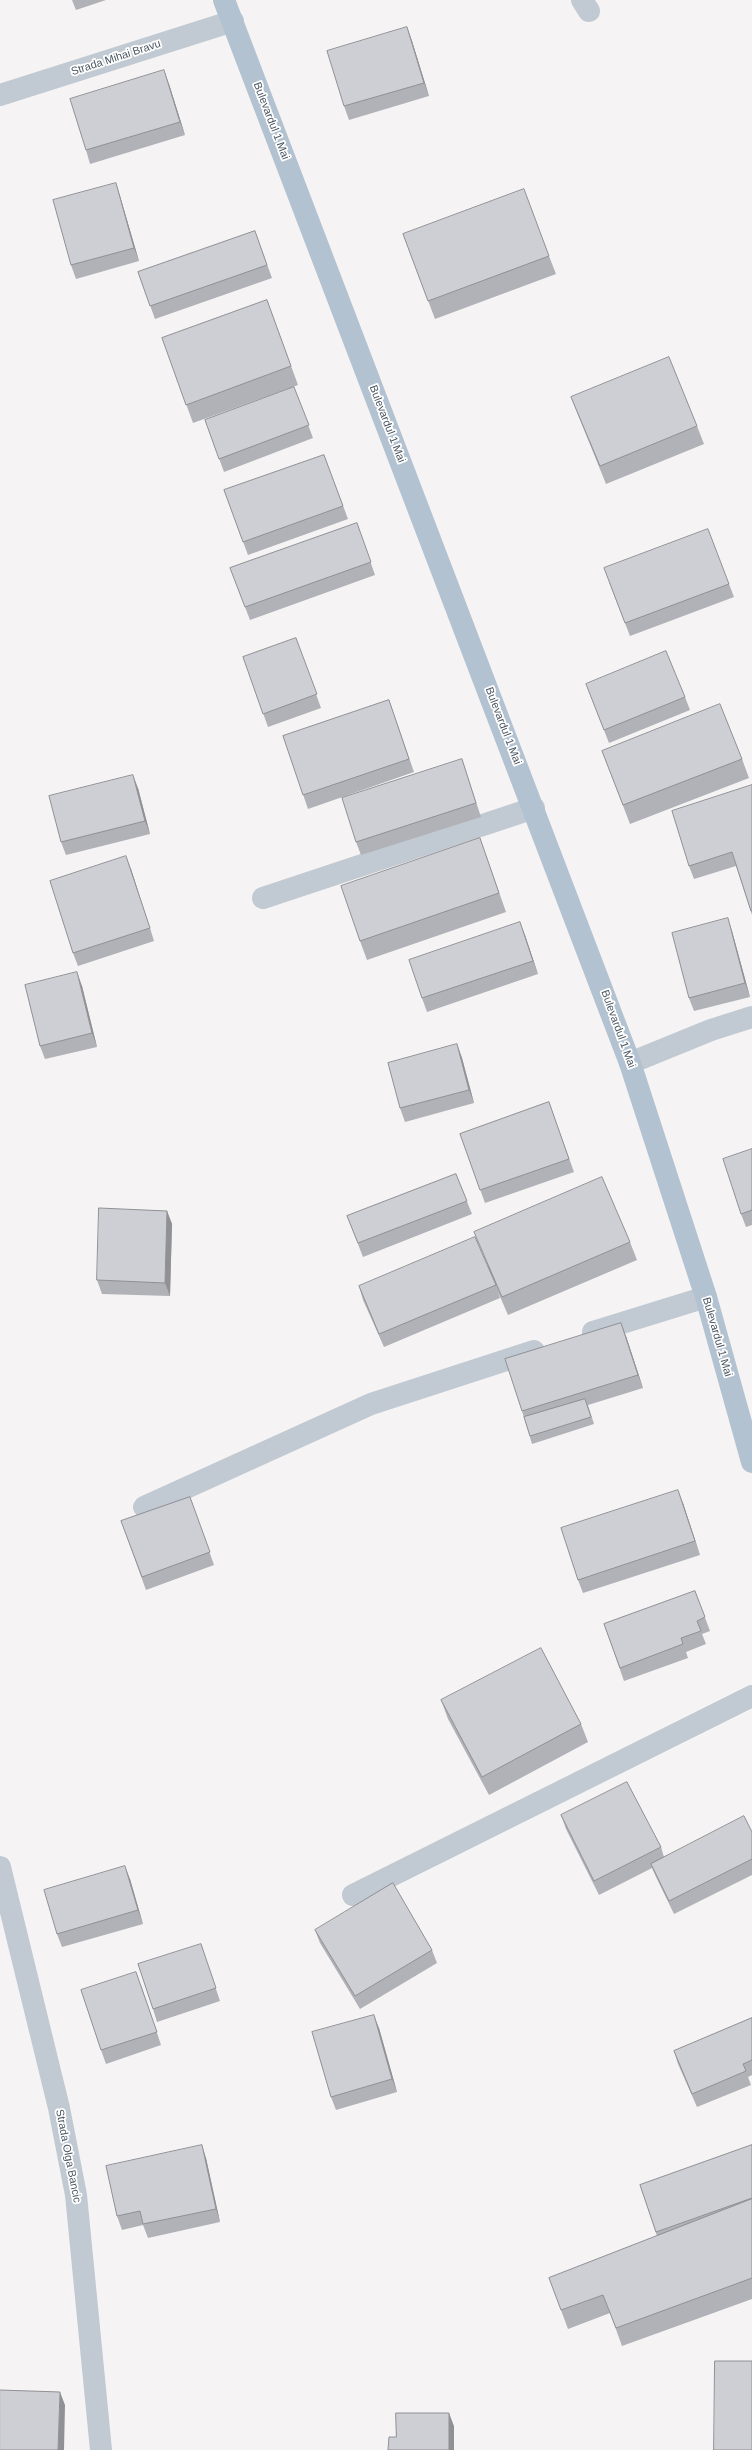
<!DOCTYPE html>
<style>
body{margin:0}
canvas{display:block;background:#f5f3f3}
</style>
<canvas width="752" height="2450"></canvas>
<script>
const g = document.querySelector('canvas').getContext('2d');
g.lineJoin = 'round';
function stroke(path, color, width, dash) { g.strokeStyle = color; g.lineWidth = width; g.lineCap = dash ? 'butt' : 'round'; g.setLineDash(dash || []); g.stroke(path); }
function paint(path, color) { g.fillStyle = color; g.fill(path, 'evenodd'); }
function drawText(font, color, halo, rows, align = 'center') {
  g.font = font + ' Arial,sans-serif'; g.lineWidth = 3.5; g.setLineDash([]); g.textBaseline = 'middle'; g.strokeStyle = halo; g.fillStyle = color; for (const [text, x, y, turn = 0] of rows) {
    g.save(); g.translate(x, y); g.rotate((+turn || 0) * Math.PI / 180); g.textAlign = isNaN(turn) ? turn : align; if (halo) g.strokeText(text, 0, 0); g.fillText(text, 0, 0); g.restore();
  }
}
const minor = new Path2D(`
 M 582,0 L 589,11
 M 0,95 L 233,21
 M 263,898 L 534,808
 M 630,1063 L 711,1030 L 752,1017
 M 593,1332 L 706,1297
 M 144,1507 L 371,1404 L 534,1351
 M 0,1867 L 59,2108 L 76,2195 L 101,2450
 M 353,1895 L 752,1696`);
const major = new Path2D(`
 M 224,0 L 630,1063 L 706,1297 L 752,1462`);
const wall = new Path2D(`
 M 72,0 L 106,0 L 76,10 Z
 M 407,27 L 412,41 L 429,96 L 349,120 L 344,106 Z
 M 169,84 L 185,135 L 90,164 L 86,150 Z
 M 116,183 L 120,196 L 139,261 L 76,279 L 71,265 Z
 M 255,231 L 272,278 L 155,319 L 138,272 Z
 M 403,234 L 549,256 L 556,274 L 435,319 Z
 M 267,300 L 298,385 L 193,423 L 162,338 Z
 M 294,387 L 313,438 L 224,472 L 205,420 Z
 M 571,397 L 697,426 L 704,444 L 606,484 L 578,415 Z
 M 324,455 L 348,519 L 248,555 L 224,490 Z
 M 357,523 L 375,575 L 250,620 L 230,568 Z
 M 609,582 L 729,584 L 734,597 L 630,636 Z
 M 296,638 L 321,708 L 268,727 L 243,657 Z
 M 586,684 L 685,697 L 690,710 L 609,743 Z
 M 389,700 L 414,772 L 308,809 L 283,736 Z
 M 602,751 L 742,759 L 749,778 L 630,824 Z
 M 462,759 L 481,817 L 361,855 L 356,842 Z
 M 752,785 L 752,915 L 736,866 L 694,879 L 689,866 Z
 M 138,788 L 150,834 L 66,855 L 61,842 Z
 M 480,838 L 506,912 L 367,960 L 360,941 Z
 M 131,869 L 154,941 L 78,966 L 73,953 Z
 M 732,931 L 750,997 L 694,1011 L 689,998 Z
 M 525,935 L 538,974 L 427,1012 L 422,998 Z
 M 82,986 L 97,1047 L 45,1059 L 40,1046 Z
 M 457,1044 L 462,1058 L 474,1103 L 405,1122 L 400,1108 Z
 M 549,1102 L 574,1172 L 485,1203 L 460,1134 Z
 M 752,1149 L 752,1225 L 746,1227 L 741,1214 Z
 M 456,1174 L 472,1214 L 363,1257 L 347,1216 Z
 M 167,1211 L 172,1224 L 170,1296 L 102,1294 L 97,1280 Z
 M 630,1242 L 637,1260 L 508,1315 L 498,1292 L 500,1298 L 384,1347 L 363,1300 L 359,1286 Z
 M 626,1336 L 643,1388 L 588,1405 L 594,1424 L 532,1444 L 522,1411 Z
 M 190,1497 L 214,1565 L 146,1590 L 121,1521 Z
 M 683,1503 L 700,1555 L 583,1593 L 578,1580 Z
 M 695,1591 L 710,1631 L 702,1634 L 706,1644 L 686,1652 L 688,1658 L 624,1681 L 604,1624 Z
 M 441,1700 L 581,1724 L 588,1742 L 489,1795 L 448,1719 Z
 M 561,1815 L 661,1847 L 664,1857 L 752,1832 L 752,1875 L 674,1914 L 656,1877 L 652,1868 L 599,1895 L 566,1829 Z
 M 130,1879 L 143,1924 L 62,1947 L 57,1934 Z
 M 315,1930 L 432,1950 L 437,1963 L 360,2009 L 320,1943 Z
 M 201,1944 L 220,2001 L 157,2022 L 153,2009 Z
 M 141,1985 L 161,2045 L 106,2064 L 101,2050 Z
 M 752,2018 L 752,2075 L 748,2077 L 751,2085 L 697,2107 L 678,2064 L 674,2051 Z
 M 379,2028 L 397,2092 L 336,2110 L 331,2097 Z
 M 752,2145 L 752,2299 L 622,2346 L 610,2313 L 568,2329 L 549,2278 L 657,2236 L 640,2185 Z
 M 206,2158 L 220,2222 L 148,2238 L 143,2225 L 122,2230 L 117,2216 Z`);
const shadedWall = new Path2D(`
 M 407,27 L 412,41 L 429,96 L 424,83 Z
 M 164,70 L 169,84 L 185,135 L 180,122 Z
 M 116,183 L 120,196 L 139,261 L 134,248 Z
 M 133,775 L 138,788 L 150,834 L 145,821 Z
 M 126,856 L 131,869 L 154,941 L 150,928 Z
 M 728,918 L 732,931 L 750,997 L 745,983 Z
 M 520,922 L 525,935 L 538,974 L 533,961 Z
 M 77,972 L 82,986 L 97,1047 L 92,1033 Z
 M 457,1044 L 462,1058 L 474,1103 L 469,1090 Z
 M 167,1211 L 172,1224 L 170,1296 L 165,1283 Z
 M 621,1323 L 626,1336 L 643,1388 L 638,1375 Z
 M 678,1490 L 683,1503 L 700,1555 L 695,1541 Z
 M 125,1866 L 130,1879 L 143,1924 L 138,1910 Z
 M 374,2015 L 379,2028 L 397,2092 L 392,2079 Z
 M 202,2145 L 206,2158 L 220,2222 L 216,2209 Z
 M 60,2392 L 65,2405 L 64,2450 L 58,2450 Z
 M 449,2413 L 454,2426 L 454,2450 L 449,2450 Z`);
const building = new Path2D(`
 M 407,27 L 424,83 L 344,106 L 327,51 Z
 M 164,70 L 180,122 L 86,150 L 70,99 Z
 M 116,183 L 134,248 L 71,265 L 53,200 Z
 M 524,189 L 549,256 L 428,301 L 403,234 Z
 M 255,231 L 267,265 L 150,306 L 138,272 Z
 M 267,300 L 291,366 L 186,405 L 162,338 Z
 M 669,357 L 697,426 L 600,466 L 571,397 Z
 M 294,387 L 309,425 L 219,459 L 205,420 Z
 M 324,455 L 343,506 L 243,542 L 224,490 Z
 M 357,523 L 371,562 L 245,607 L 230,568 Z
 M 708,529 L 729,584 L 625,623 L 604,568 Z
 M 296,638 L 317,694 L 263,714 L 243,657 Z
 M 666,651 L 685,697 L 604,730 L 586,684 Z
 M 389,700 L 409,759 L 303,795 L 283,736 Z
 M 720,704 L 742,759 L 623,805 L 602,751 Z
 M 462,759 L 476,803 L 356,842 L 342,798 Z
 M 133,775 L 145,821 L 61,842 L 49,796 Z
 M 752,785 L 752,911 L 751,911 L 732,852 L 689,866 L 672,811 Z
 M 480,838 L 499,893 L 360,941 L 341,886 Z
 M 126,856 L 150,928 L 73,953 L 50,881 Z
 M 728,918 L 745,983 L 689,998 L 672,933 Z
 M 520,922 L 533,961 L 422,998 L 409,960 Z
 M 77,972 L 92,1033 L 40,1046 L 25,985 Z
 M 457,1044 L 469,1090 L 400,1108 L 388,1063 Z
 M 549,1102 L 569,1159 L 480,1190 L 460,1134 Z
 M 752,1149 L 752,1210 L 741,1214 L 723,1159 Z
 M 456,1174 L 467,1201 L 358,1243 L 347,1216 Z
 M 602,1177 L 630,1242 L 502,1297 L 474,1232 Z
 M 99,1208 L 167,1211 L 165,1283 L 97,1280 Z
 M 475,1237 L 496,1285 L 379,1334 L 359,1286 Z
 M 621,1323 L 638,1375 L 522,1411 L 505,1359 Z
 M 585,1399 L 591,1417 L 530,1436 L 524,1417 Z
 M 678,1490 L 695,1541 L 578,1580 L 561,1528 Z
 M 190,1497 L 210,1552 L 142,1577 L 121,1521 Z
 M 695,1591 L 705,1617 L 697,1621 L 701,1631 L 681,1638 L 683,1644 L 620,1668 L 604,1624 Z
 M 541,1648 L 581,1724 L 482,1777 L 441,1700 Z
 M 627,1782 L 661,1847 L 594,1881 L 561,1815 Z
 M 744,1816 L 752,1832 L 752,1859 L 669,1901 L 651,1864 Z
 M 125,1866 L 138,1910 L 57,1934 L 44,1890 Z
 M 393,1883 L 432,1950 L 355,1996 L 315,1930 Z
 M 201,1944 L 216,1988 L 153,2009 L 138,1964 Z
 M 136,1972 L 157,2032 L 101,2050 L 81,1990 Z
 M 374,2015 L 392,2079 L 331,2097 L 312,2032 Z
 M 752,2018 L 752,2060 L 743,2064 L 746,2071 L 692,2094 L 674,2051 Z
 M 202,2145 L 216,2209 L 143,2224 L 140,2211 L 117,2216 L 106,2166 Z
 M 752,2145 L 752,2198 L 656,2232 L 640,2185 Z
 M 752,2199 L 752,2278 L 616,2328 L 603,2295 L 561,2310 L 549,2278 Z
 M 715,2361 L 752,2361 L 752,2450 L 714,2450 Z
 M 0,2390 L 60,2392 L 58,2450 L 0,2450 Z
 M 396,2413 L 449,2413 L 449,2450 L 388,2450 L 389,2437 L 396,2437 Z`);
const streetNames = [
 ["Strada Mihai Bravu",116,58,-18],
 ["Bulevardul 1 Mai",271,121,69],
 ["Bulevardul 1 Mai",387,424,69],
 ["Bulevardul 1 Mai",503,726,69],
 ["Bulevardul 1 Mai",618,1029,70],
 ["Bulevardul 1 Mai",717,1337,74],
 ["Strada Olga Bancic",68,2156,79]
];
stroke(minor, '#c1cad2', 22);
stroke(major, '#b3c2d1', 22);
paint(wall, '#b0b2b7');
paint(shadedWall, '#909195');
paint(building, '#cdcfd5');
stroke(building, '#909195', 1);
drawText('11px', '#4a5661', '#fff', streetNames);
</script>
